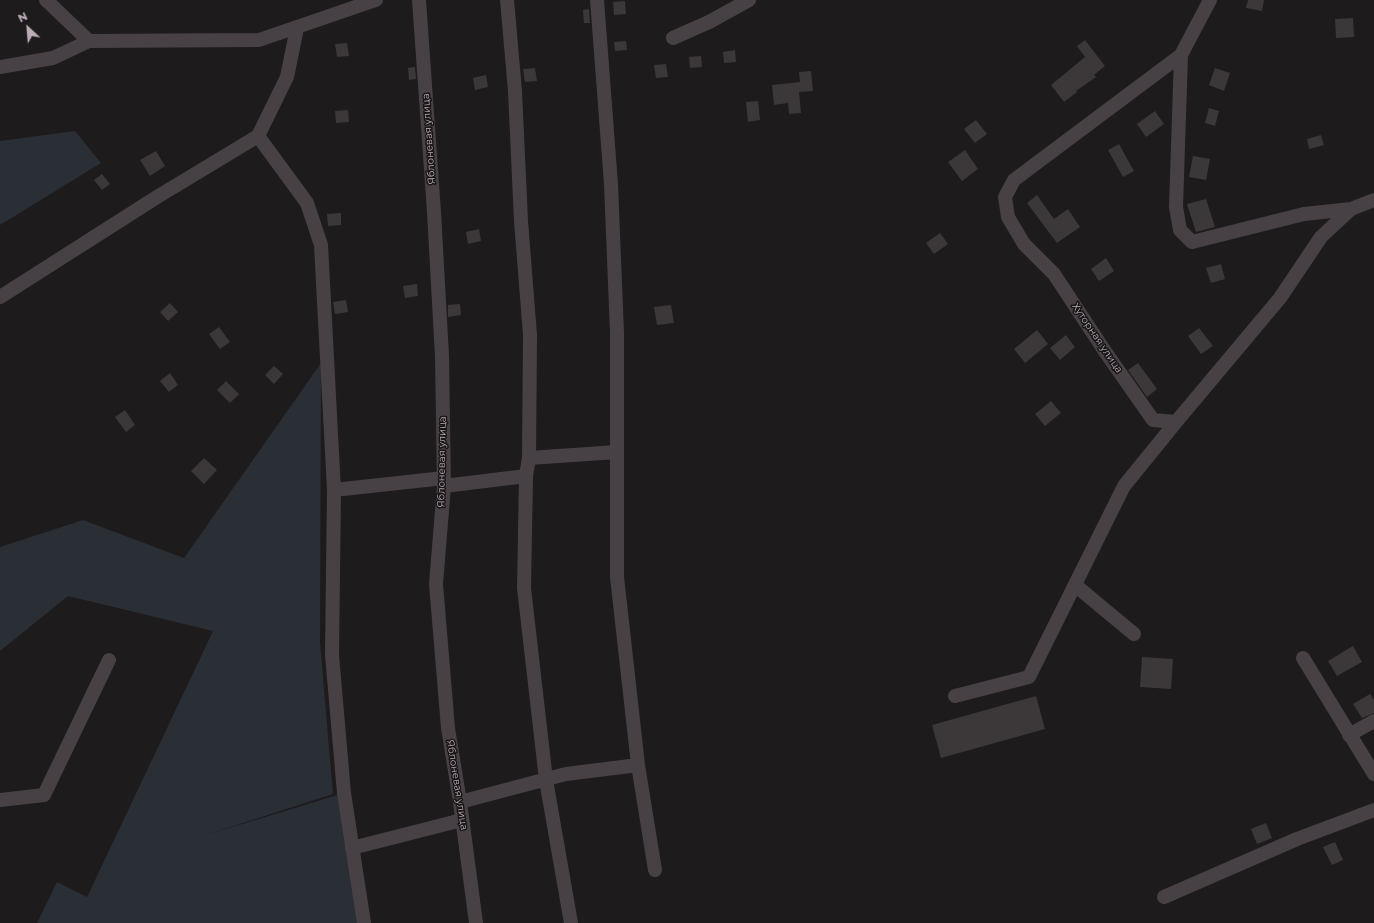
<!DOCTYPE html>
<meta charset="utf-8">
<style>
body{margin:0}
#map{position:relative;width:1374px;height:923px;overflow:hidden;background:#1d1b1c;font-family:Montserrat,sans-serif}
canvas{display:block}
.north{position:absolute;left:8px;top:8px;width:40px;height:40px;-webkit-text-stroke:3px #181517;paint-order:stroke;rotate:334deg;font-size:11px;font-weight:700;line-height:16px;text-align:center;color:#bcaeb9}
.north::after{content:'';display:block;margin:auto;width:14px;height:18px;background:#bcaeb9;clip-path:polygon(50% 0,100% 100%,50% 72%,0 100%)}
</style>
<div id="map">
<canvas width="1374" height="923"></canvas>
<div class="north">N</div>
</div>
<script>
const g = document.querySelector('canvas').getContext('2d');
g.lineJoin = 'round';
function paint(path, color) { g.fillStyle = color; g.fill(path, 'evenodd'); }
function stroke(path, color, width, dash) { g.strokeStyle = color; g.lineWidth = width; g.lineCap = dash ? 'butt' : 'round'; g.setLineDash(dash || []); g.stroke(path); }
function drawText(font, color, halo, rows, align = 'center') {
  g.font = font + ' Montserrat,sans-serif'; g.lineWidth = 3; g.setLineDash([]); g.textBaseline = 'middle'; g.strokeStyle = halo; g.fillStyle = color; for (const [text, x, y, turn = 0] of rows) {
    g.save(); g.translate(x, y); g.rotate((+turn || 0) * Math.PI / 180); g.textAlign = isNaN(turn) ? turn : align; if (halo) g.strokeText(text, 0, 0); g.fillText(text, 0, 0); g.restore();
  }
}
const green = new Path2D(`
 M 75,131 L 101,163 L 0,225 L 0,141 Z
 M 321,363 L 320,642 L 333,794 L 206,835 L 344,793 L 364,923 L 37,923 L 57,882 L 87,897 L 213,631 L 68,596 L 0,651 L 0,547 L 83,520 L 184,558 Z`);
const building = new Path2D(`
 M 1248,0 L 1264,0 L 1262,11 L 1246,8 Z
 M 625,1 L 626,14 L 614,15 L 613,2 Z
 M 589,9 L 590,23 L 584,23 L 583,10 Z
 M 1353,18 L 1354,37 L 1336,38 L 1335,19 Z
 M 1085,40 L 1105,66 L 1094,75 L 1096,77 L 1076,91 L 1077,92 L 1064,102 L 1051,85 L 1085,57 L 1077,46 Z
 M 626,41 L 627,50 L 615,51 L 614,42 Z
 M 347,43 L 349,56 L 337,57 L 335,44 Z
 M 735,50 L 736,62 L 724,63 L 723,52 Z
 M 701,56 L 702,67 L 690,68 L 689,57 Z
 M 666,64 L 668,77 L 656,78 L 654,65 Z
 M 415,67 L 416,79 L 409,80 L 408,68 Z
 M 535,68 L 537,81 L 525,82 L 523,69 Z
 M 1215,68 L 1230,73 L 1224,91 L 1209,85 Z
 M 811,71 L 813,91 L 799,92 L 801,113 L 789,114 L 788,103 L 774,105 L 772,85 L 800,82 L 799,72 Z
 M 486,75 L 488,87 L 475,90 L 473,78 Z
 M 758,101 L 760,120 L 748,122 L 746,102 Z
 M 1209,108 L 1219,111 L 1215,126 L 1205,123 Z
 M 348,110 L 349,122 L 336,123 L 335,111 Z
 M 1155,111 L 1164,124 L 1146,137 L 1137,124 Z
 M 976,120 L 987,134 L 975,143 L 964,129 Z
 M 1321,135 L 1324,145 L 1309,149 L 1307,139 Z
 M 1119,144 L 1134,171 L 1123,177 L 1108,150 Z
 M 965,150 L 978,169 L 962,181 L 948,162 Z
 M 156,151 L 165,166 L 150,176 L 140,160 Z
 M 1193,156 L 1210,159 L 1206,180 L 1189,177 Z
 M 102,174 L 110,184 L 102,190 L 94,180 Z
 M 1037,195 L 1054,219 L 1068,209 L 1080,227 L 1057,243 L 1027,203 Z
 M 1206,199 L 1215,227 L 1196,232 L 1187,204 Z
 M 341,213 L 341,225 L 328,226 L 327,214 Z
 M 479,229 L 481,241 L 468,244 L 466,232 Z
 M 940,233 L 948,244 L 934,254 L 926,243 Z
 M 1106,258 L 1114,271 L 1099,281 L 1091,269 Z
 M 1221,264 L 1225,279 L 1211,283 L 1206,268 Z
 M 417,284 L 418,296 L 405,298 L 403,286 Z
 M 346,300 L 348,312 L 335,314 L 333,302 Z
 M 170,303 L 178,312 L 168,321 L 160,312 Z
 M 460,304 L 461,315 L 448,317 L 448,305 Z
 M 671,305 L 674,323 L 657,325 L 654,307 Z
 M 219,327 L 230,342 L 220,349 L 209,334 Z
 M 1199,328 L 1213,346 L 1201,354 L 1188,336 Z
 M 1037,330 L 1048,344 L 1025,363 L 1014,349 Z
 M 1066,335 L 1075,347 L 1060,360 L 1050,348 Z
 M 1138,363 L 1157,389 L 1147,397 L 1128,370 Z
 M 274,366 L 283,374 L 274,384 L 265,375 Z
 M 170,373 L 178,385 L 169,392 L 160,381 Z
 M 226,381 L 239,394 L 230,403 L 217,390 Z
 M 1051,401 L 1061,413 L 1045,426 L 1035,414 Z
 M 125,410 L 135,425 L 126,432 L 115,417 Z
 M 204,458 L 217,470 L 204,484 L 191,471 Z
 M 1353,646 L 1362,662 L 1337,676 L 1328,661 Z
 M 1142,657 L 1173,659 L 1171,689 L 1140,687 Z
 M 1370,694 L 1374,700 L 1374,713 L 1362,718 L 1353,704 Z
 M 1036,696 L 1045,729 L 941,758 L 932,725 Z
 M 1266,823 L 1272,838 L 1257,844 L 1251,829 Z
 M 1335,842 L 1343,860 L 1332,865 L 1323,847 Z`);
const minor = new Path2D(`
 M 46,0 L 89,41 L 259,40 L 376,0
 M 419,0 L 434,212 L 442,356 L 444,486 L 436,584 L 448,728 L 460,802 L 476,923
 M 507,0 L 515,91 L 521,221 L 530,335 L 529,458 L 526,476 L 524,588 L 546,780 L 571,923
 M 597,0 L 611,184 L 617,333 L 617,577 L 638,765 L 655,870
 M 1210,0 L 1181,55 L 1176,207 L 1180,230 L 1192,242 L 1304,214 L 1351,209 L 1374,200
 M 297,28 L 287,77 L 258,136 L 307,203 L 321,245 L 334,490 L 332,655 L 344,793 L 364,923
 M 673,38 L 709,22 L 749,0
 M 1181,55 L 1014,180 L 1005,197 L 1008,217 L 1024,244 L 1054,274 L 1104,350 L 1153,420 L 1176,422 L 1280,298 L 1321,237 L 1351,209
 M 0,67 L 53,58 L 89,41
 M 0,297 L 157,197 L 258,136
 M 529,458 L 617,452
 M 444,486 L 526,476
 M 334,490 L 444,478
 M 1075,585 L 1134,634
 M 1303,658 L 1374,774
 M 955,696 L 1029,677 L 1124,486 L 1176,422
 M 1349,735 L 1374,721
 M 0,800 L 44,795 L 109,660
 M 460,802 L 566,774 L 638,765
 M 352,848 L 462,820
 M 1164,897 L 1297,839 L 1374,810`);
const streetNames = [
 ["Яблоневая улица",429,139,-94],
 ["Хуторная улица",1097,338,56],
 ["Яблоневая улица",442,462,-89],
 ["Яблоневая улица",457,785,81]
];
paint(green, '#2a2e35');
paint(building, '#3c383a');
stroke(minor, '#474145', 14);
drawText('10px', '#bcaeb9', '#181517', streetNames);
</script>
